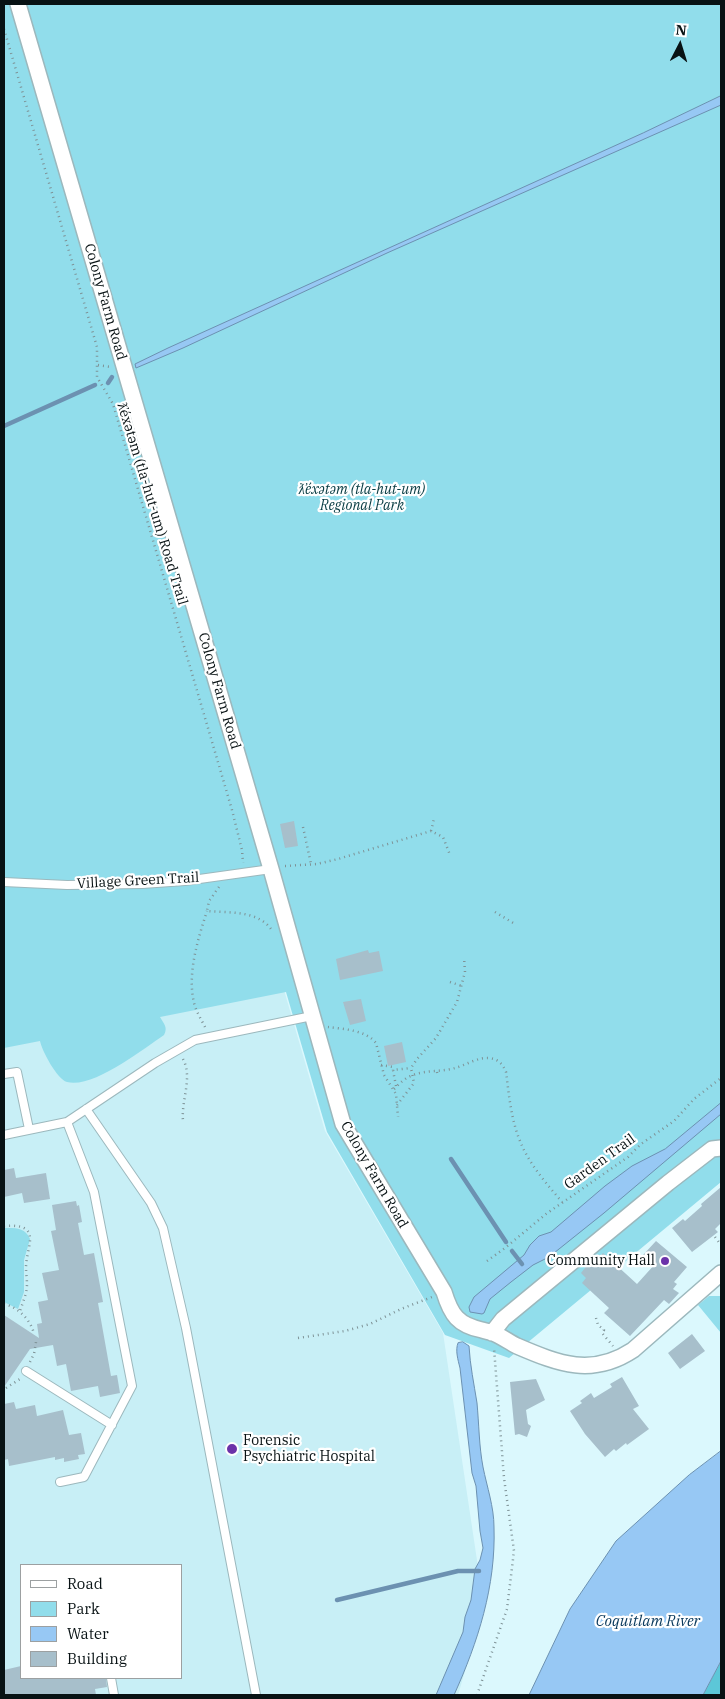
<!DOCTYPE html>
<meta charset="utf-8">
<style>
body{margin:0}
#map{position:relative;width:725px;height:1699px;overflow:hidden;background:#dbf8fd;font-family:"IBM Plex Serif",serif}
canvas{display:block}
.frame{position:absolute;inset:0;border:5px solid #081214;pointer-events:none}
.legend{position:absolute;left:20px;top:1564px;width:162px;height:115px;box-sizing:border-box;background:#fff;border:1px solid #9ca0a1;margin:0;padding:6px 9px;list-style:none;font-size:15px;color:#081214}
.legend li{display:flex;align-items:center;gap:10px;height:25px}
.legend b{width:25px;border:1px solid #9ca0a1}
.north{position:absolute;left:655px;top:20px;width:50px;height:50px;-webkit-text-stroke:4px #fff;paint-order:stroke;rotate:5deg;font-size:14px;font-weight:700;line-height:20px;text-align:center;color:#081214}
.north::after{content:'';display:block;margin:auto;width:18px;height:22px;background:#081214;clip-path:polygon(50% 0,100% 100%,50% 72%,0 100%)}
</style>
<div id="map">
<canvas width="725" height="1699"></canvas>
<div class="frame"></div>
<ul class="legend">
<li><b style="height:6px;background:#fff"></b>Road</li>
<li><b style="height:14px;background:#91ddeb"></b>Park</li>
<li><b style="height:14px;background:#97c8f4"></b>Water</li>
<li><b style="height:14px;background:#a7bfcb"></b>Building</li>
</ul>
<div class="north">N</div>
</div>
<script>
const g = document.querySelector('canvas').getContext('2d');
g.lineJoin = 'round';
function paint(path, color) { g.fillStyle = color; g.fill(path, 'evenodd'); }
function stroke(path, color, width, dash) { g.strokeStyle = color; g.lineWidth = width; g.lineCap = dash ? 'butt' : 'round'; g.setLineDash(dash || []); g.stroke(path); }
function drawText(font, color, halo, rows, align = 'center') {
  g.font = font + ' "IBM Plex Serif",serif'; g.lineWidth = 4.5; g.setLineDash([]); g.textBaseline = 'middle'; g.strokeStyle = halo; g.fillStyle = color; for (const [text, x, y, turn = 0] of rows) {
    g.save(); g.translate(x, y); g.rotate((+turn || 0) * Math.PI / 180); g.textAlign = isNaN(turn) ? turn : align; if (halo) g.strokeText(text, 0, 0); g.fillText(text, 0, 0); g.restore();
  }
}
const built = new Path2D(`
 M 284,990 L 325,1131 L 443,1333 L 484,1607 L 458,1695 L 4,1695 L 4,1046 ZM 21,1565 L 181,1565 L 181,1678 L 21,1678 Z`);
const green = new Path2D(`
 M 4,4 L 721,4 L 721,1182 L 509,1358 L 445,1335 L 327,1132 L 286,992 L 160,1017 C 164,1024 168,1027 164,1035 C 143,1049 93,1089 67,1082 C 57,1079 42,1051 40,1041 L 4,1048 Z
 M 4,1228 C 15,1228 25,1227 30,1239 L 24,1260 L 24,1292 L 18,1309 L 4,1302 Z
 M 709,1296 L 721,1296 L 721,1333 L 698,1305 Z`);
const forest = new Path2D(`
 M 721,1661 L 721,1695 L 703,1695 Z`);
const water = new Path2D(`
 M 721,96 L 721,105 L 387,253 L 183,348 L 136,368 L 135,364 L 168,348 L 643,133 Z
 M 721,1103 L 721,1114 L 604,1213 L 549,1257 L 533,1265 L 511,1282 L 490,1299 L 484,1313 L 482,1314 L 470,1312 L 469,1307 L 474,1297 L 524,1255 L 530,1245 L 539,1236 L 551,1232 L 605,1186 L 632,1166 L 665,1149 Z
 M 463,1342 L 469,1346 C 470,1365 474,1384 477,1403 C 479,1424 479,1446 483,1467 C 487,1487 494,1507 494,1527 C 496,1586 478,1642 454,1695 L 436,1695 L 463,1632 L 465,1617 L 471,1600 L 475,1569 L 480,1560 L 483,1548 L 480,1531 L 476,1486 L 472,1473 L 460,1368 C 458,1360 455,1350 458,1343 Z
 M 721,1451 L 721,1661 L 703,1695 L 529,1695 L 570,1609 L 616,1541 L 689,1475 Z`);
const stream = new Path2D(`
 M 108,383 L 112,377
 M 4,426 L 95,385
 M 451,1159 L 506,1242
 M 512,1251 L 522,1264
 M 337,1600 L 458,1571 L 479,1571`);
const building = new Path2D(`
 M 294,821 L 298,846 L 285,848 L 280,824 Z
 M 368,950 L 369,953 L 379,951 L 383,971 L 340,980 L 336,959 Z
 M 361,999 L 366,1021 L 350,1025 L 343,1002 Z
 M 402,1042 L 406,1062 L 388,1066 L 384,1046 Z
 M 14,1168 L 16,1178 L 46,1173 L 50,1199 L 24,1203 L 22,1193 L 4,1197 L 4,1170 Z
 M 721,1187 L 721,1223 L 715,1229 L 718,1232 L 692,1252 L 672,1228 L 683,1219 L 685,1221 L 702,1206 L 701,1204 Z
 M 76,1201 L 77,1206 L 79,1205 L 82,1222 L 78,1223 L 84,1255 L 94,1253 L 103,1302 L 98,1303 L 111,1376 L 117,1375 L 120,1393 L 100,1397 L 98,1386 L 71,1391 L 66,1364 L 57,1366 L 53,1345 L 30,1349 L 4,1387 L 4,1315 L 39,1338 L 37,1324 L 42,1323 L 38,1302 L 48,1300 L 42,1273 L 59,1270 L 51,1231 L 56,1230 L 52,1205 Z
 M 656,1241 L 687,1267 L 674,1282 L 677,1284 L 673,1289 L 679,1293 L 669,1304 L 664,1300 L 630,1336 L 604,1313 L 609,1308 L 582,1283 L 586,1278 L 581,1273 L 589,1263 L 592,1266 L 603,1253 L 637,1284 L 655,1264 L 643,1255 Z
 M 692,1334 L 705,1351 L 680,1369 L 668,1353 Z
 M 622,1377 L 639,1406 L 633,1409 L 649,1429 L 627,1445 L 626,1443 L 616,1451 L 614,1449 L 605,1457 L 585,1434 L 570,1411 L 582,1403 L 580,1401 L 591,1393 L 594,1398 L 612,1387 L 610,1384 Z
 M 536,1379 L 545,1400 L 526,1410 L 528,1424 L 531,1426 L 527,1437 L 519,1434 L 515,1435 L 510,1382 Z
 M 14,1402 L 16,1409 L 35,1405 L 37,1416 L 63,1410 L 69,1435 L 81,1433 L 85,1454 L 78,1455 L 79,1459 L 64,1462 L 64,1458 L 55,1460 L 55,1457 L 9,1466 L 8,1459 L 4,1460 L 4,1404 Z
 M 21,1666 L 21,1678 L 106,1678 L 107,1687 L 95,1689 L 96,1695 L 4,1695 L 4,1670 Z`);
const path = new Path2D(`
 M 4,29 L 97,347 L 97,377 L 113,404 L 232,810 L 242,850 L 243,863
 M 98,365 L 111,367
 M 303,827 L 311,864
 M 431,831 L 434,819
 M 285,866 L 317,864 L 338,859 L 431,831 L 443,837 L 450,855
 M 219,887 L 209,901 L 207,911 C 230,913 260,910 273,932
 M 495,912 L 515,924
 M 450,982 L 462,986
 M 205,1027 C 201,1019 196,1011 194,1003 C 187,973 198,939 207,911
 M 328,1027 C 343,1029 366,1030 376,1043 L 384,1075 L 396,1094 L 398,1117
 M 183,1059 C 193,1078 181,1100 183,1121
 M 381,1065 L 393,1067 L 393,1070
 M 437,1072 L 438,1077
 M 396,1086 L 393,1070 L 411,1068
 M 394,1089 C 400,1083 405,1078 413,1075 C 426,1070 442,1072 455,1068 C 466,1065 478,1057 489,1058 C 498,1059 503,1064 506,1072 C 509,1095 511,1119 520,1141 C 529,1164 546,1183 562,1202
 M 397,1105 L 414,1083 L 411,1068 L 417,1059 L 436,1038 L 457,1002 L 465,972 L 464,957
 M 4,1226 C 44,1223 26,1246 26,1268 C 26,1273 27,1279 27,1284 C 27,1293 23,1302 20,1311
 M 715,1237 L 721,1245
 M 487,1261 L 505,1248 L 546,1214 L 628,1157 L 641,1144 L 674,1121 L 694,1099 L 721,1078
 M 4,1304 C 18,1307 31,1320 34,1334
 M 596,1318 L 598,1325 L 604,1330 L 602,1333 L 613,1346
 M 298,1338 L 345,1331 L 370,1324 L 401,1309 L 432,1297
 M 30,1362 L 34,1354 L 36,1342
 M 6,1388 L 20,1379
 M 477,1695 L 507,1609 L 514,1551 L 504,1478 L 494,1348`);
const service = new Path2D(`
 M 4,882 L 67,885 L 142,884 L 185,881 L 271,869
 M 4,1074 L 17,1072 L 29,1129
 M 86,1109 L 151,1203 L 163,1228 L 186,1328 L 256,1695
 M 4,1135 L 67,1122 L 155,1063 L 195,1040 L 312,1016
 M 26,1371 L 112,1425
 M 60,1482 L 84,1477 L 132,1386 L 94,1192 L 67,1122
 M 111,1678 L 114,1695`);
const minor = new Path2D(`
 M 18,4 L 271,869 L 343,1124 L 444,1292 C 451,1315 458,1325 482,1330 C 486,1331 490,1332 493,1333 C 501,1336 509,1342 517,1346 C 559,1364 592,1377 633,1350 L 721,1273
 M 492,1333 L 503,1319 L 668,1183 L 712,1149 L 721,1148`);
const markers = [
 [665,1261,5,"#6b32a9"],
 [232,1449,6,"#6b32a9"]
];
const streetNames = [
 ["Colony Farm Road",105,302,74],
 ["ƛ̓éxətəm (tla-hut-um) Road Trail",152,504,73],
 ["Colony Farm Road",219,691,74],
 ["Village Green Trail",138,881,-3],
 ["Garden Trail",600,1162,-36],
 ["Colony Farm Road",374,1175,60]
];
const parkNames = [
 ["ƛ̓éxətəm (tla-hut-um)",362,490],
 ["Regional Park",362,506]
];
const poiNames = [
 ["Community Hall",655,1261],
 ["Forensic",243,1441,"left"],
 ["Psychiatric Hospital",243,1457,"left"]
];
const waterNames = [
 ["Coquitlam River",648,1622]
];
paint(built, '#c8eff6');
paint(green, '#91ddeb');
paint(forest, '#5cc7d8');
paint(water, '#97c8f4');
stroke(water, '#6c91b1', 1);
stroke(stream, '#6c91b1', 4.5);
paint(building, '#a7bfcb');
stroke(service, '#9cb8bd', 10);
stroke(minor, '#9cb8bd', 18);
stroke(path, '#7e9296', 2.5, [1, 4]);
stroke(service, '#fff', 8);
stroke(minor, '#fff', 15);
for (const [x, y, r, color] of markers) { const dot = new Path2D(); dot.arc(x, y, r, 0, 2 * Math.PI); g.fillStyle = color; g.fill(dot); stroke(dot, '#fff', 2); }
drawText('14px', '#081214', '#fff', streetNames);
drawText('italic 14px', '#083c43', '#fff', parkNames);
drawText('14px', '#081214', '#fff', poiNames, 'right');
drawText('italic 15px', '#09395c', '#fff', waterNames);
</script>
